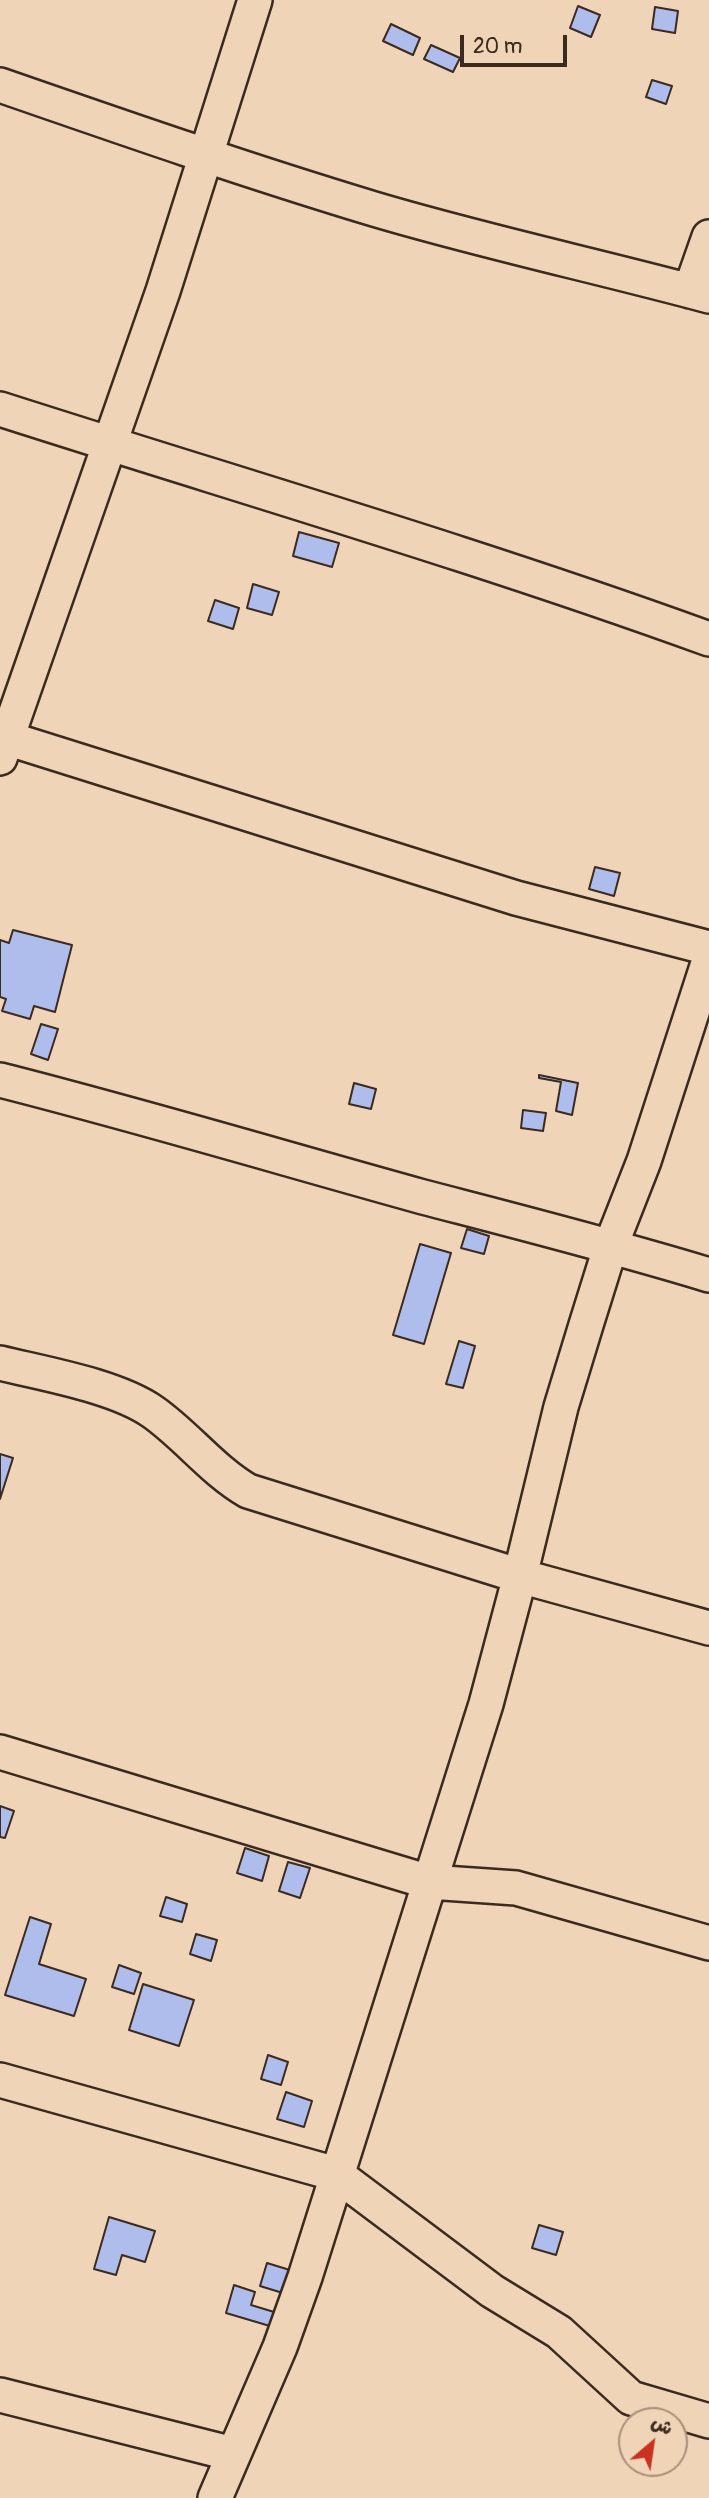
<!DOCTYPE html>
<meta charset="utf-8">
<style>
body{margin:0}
#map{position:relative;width:709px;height:2498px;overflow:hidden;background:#f0d4b7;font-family:Pangolin,"Playpen Sans Arabic",sans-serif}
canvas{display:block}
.north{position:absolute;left:618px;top:2407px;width:70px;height:70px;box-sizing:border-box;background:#f0d4b7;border:2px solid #a8907a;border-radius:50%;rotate:29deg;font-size:19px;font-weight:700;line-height:28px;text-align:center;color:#3b2a1e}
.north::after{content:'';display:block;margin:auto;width:24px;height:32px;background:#c8321e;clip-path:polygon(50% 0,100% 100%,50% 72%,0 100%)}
.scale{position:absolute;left:460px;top:35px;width:107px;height:32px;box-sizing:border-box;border:4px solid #3b2a1e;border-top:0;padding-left:9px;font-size:21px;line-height:24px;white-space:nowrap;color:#3b2a1e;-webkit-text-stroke:5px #f0d4b7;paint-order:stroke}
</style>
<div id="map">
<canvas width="709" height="2498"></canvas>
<div class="north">ش</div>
<div class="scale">20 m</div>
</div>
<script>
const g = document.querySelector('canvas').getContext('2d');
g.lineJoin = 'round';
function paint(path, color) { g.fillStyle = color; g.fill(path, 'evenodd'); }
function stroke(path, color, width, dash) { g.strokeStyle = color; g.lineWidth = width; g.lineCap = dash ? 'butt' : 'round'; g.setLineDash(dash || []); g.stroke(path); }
const building = new Path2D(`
 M 578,6 L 600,15 L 591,37 L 570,28 Z
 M 655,7 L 678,11 L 675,33 L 652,29 Z
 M 391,24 L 420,38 L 413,55 L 383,41 Z
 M 431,45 L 460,58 L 453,72 L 424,59 Z
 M 652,80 L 672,86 L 666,104 L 646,97 Z
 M 299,532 L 339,543 L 332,567 L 293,556 Z
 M 253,584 L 279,592 L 272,615 L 247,608 Z
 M 215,600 L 239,608 L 233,629 L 208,621 Z
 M 595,867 L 620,873 L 614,896 L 589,889 Z
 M 13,930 L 72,945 L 55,1012 L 34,1006 L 30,1019 L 2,1011 L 6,999 L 0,997 L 0,940 L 9,943 Z
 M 41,1024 L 58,1029 L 48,1060 L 31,1054 Z
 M 539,1075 L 578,1083 L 572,1115 L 556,1111 L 561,1082 L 539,1078 Z
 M 354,1083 L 376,1089 L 371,1109 L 349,1104 Z
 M 523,1110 L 546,1113 L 543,1131 L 521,1128 Z
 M 467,1229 L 489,1236 L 484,1254 L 461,1248 Z
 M 420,1244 L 451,1253 L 424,1344 L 393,1335 Z
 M 459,1341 L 475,1346 L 463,1388 L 446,1384 Z
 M 0,1454 L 13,1458 L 0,1499 Z
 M 0,1806 L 14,1811 L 5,1838 L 0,1837 Z
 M 245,1848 L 269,1856 L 262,1881 L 237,1873 Z
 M 288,1862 L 310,1868 L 300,1898 L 279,1891 Z
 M 166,1897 L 187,1904 L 182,1922 L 160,1916 Z
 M 30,1917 L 51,1924 L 39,1964 L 86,1979 L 74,2016 L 5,1995 Z
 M 196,1934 L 217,1940 L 211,1961 L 190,1954 Z
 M 119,1965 L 141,1973 L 134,1994 L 112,1987 Z
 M 143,1984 L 194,2000 L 179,2046 L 129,2030 Z
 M 268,2055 L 288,2062 L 281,2085 L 261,2079 Z
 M 286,2092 L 312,2101 L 304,2127 L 277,2119 Z
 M 109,2217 L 155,2231 L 145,2262 L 122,2255 L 116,2275 L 94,2269 Z
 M 539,2225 L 563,2232 L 556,2255 L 532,2248 Z
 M 267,2263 L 293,2271 L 286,2294 L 260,2286 Z
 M 234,2285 L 255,2292 L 251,2305 L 284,2315 L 280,2329 L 226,2313 Z`);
const street = new Path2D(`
 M 0,85 C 124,128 248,171 374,209 C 485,242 598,266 709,296
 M 690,291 L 709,237
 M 0,409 C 237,485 475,554 709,639
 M 0,736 L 516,898 L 709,948
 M 0,758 L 163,291 L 255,0
 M 0,1080 C 142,1116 282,1158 423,1197 C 519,1222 614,1246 709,1275
 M 0,1363 C 45,1374 116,1386 153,1412 C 187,1436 212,1470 248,1491 L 520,1576 L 709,1628
 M 0,1752 L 429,1882 L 516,1888 L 709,1943
 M 0,2080 L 336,2174 L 492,2291 L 559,2332 L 631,2398 L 709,2421
 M 0,2395 L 233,2454
 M 215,2498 L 280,2347 L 305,2277 L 486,1704 L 520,1576 L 561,1407 L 586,1325 L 611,1245 L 644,1161 L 709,960`);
paint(building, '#afbded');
stroke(building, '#3b2a1e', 2);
stroke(street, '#3b2a1e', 38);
stroke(street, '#f0d4b7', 33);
</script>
